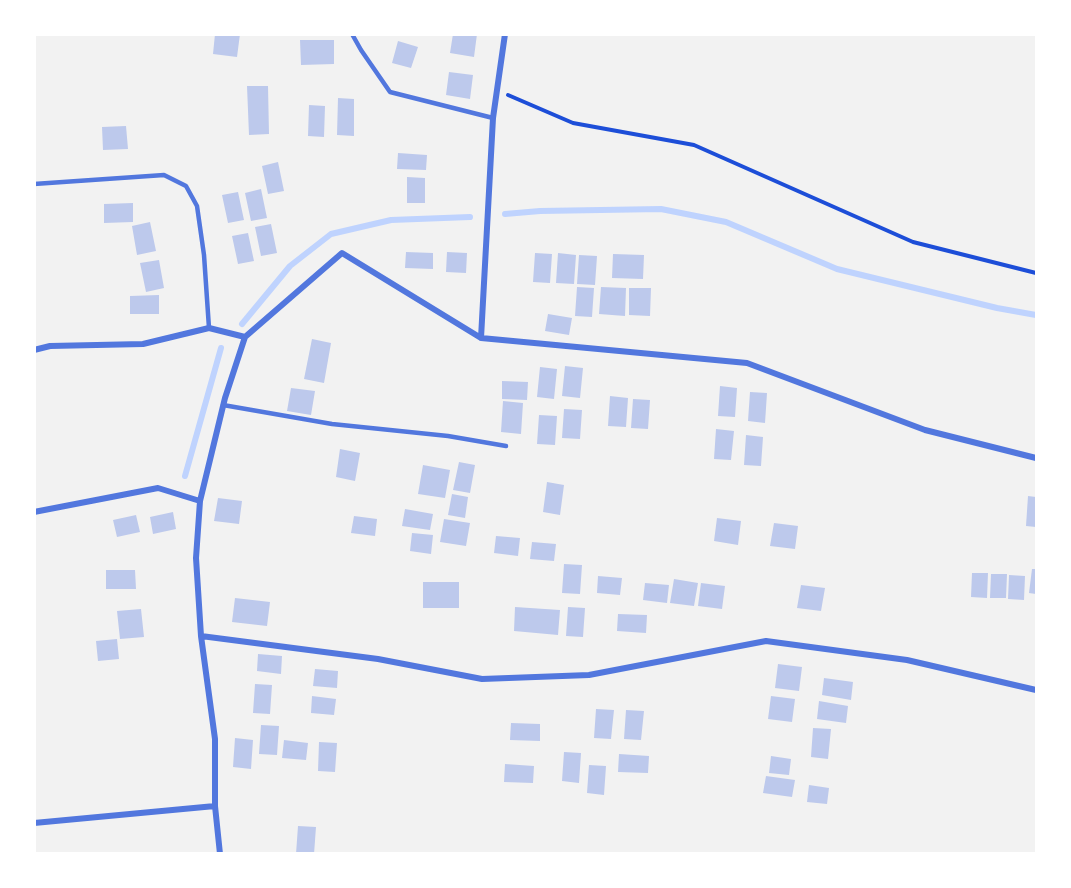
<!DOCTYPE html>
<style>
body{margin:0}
#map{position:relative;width:1071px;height:888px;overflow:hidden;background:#f2f2f2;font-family:"Times New Roman",serif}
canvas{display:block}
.frame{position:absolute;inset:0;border:36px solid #fff;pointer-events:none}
</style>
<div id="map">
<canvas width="1071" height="888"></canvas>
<div class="frame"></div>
</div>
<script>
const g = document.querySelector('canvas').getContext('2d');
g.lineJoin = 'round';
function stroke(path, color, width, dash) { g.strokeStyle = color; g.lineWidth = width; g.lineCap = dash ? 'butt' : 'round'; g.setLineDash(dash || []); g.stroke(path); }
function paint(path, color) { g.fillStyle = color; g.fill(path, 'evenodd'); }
const stream = new Path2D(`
 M 505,214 L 540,211 L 661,209 L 726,222 L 837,269 L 997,308 L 1036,315
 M 242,324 L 290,266 L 331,234 L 391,220 L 470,217
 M 185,476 L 221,348`);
const building = new Path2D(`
 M 215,34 L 240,34 L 237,57 L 213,54 Z
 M 453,34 L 477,34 L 474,57 L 450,53 Z
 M 300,40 L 334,40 L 334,64 L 301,65 Z
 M 398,41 L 418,47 L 411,68 L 392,63 Z
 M 449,72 L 473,75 L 470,99 L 446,95 Z
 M 247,86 L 268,86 L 269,134 L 249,135 Z
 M 338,98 L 354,99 L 354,136 L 337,135 Z
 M 309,105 L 325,106 L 324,137 L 308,136 Z
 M 126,126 L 128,149 L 103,150 L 102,127 Z
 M 398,153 L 427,155 L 426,170 L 397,169 Z
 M 278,162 L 284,191 L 268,194 L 262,166 Z
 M 407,177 L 425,178 L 425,203 L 407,203 Z
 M 261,189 L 267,218 L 251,221 L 245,193 Z
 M 238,192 L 244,220 L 228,223 L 222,195 Z
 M 133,203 L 133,222 L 104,223 L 104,204 Z
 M 150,222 L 156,251 L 137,255 L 132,226 Z
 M 271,224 L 277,253 L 261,256 L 255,227 Z
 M 248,233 L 254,261 L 238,264 L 232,236 Z
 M 406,252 L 433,253 L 433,269 L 405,268 Z
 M 447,252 L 467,253 L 466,273 L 446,272 Z
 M 535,253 L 552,254 L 550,283 L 533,282 Z
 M 558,253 L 576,255 L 574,284 L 556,283 Z
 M 613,254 L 644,255 L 643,279 L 612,278 Z
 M 579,255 L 597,256 L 595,285 L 577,284 Z
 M 159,260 L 164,288 L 146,292 L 140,263 Z
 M 577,287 L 594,288 L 592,317 L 575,316 Z
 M 601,287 L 626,288 L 625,316 L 599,314 Z
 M 629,288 L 651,288 L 650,316 L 629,315 Z
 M 159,295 L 159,314 L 130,314 L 130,296 Z
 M 548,314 L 572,318 L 569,335 L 545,331 Z
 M 312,339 L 331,343 L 324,383 L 304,379 Z
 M 565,366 L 583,368 L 580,398 L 562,396 Z
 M 540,367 L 557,369 L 554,399 L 537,397 Z
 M 502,381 L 528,382 L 527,400 L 502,399 Z
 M 720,386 L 737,388 L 735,417 L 718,416 Z
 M 291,388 L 315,391 L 311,415 L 287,411 Z
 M 750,392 L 767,393 L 765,423 L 748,421 Z
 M 610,396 L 628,398 L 626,427 L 608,426 Z
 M 633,399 L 650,400 L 648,429 L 631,428 Z
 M 503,401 L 523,403 L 521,434 L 501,432 Z
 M 564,409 L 582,410 L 580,439 L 562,438 Z
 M 539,415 L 557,416 L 555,445 L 537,444 Z
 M 716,429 L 734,431 L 731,460 L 714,459 Z
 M 746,435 L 763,437 L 761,466 L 744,465 Z
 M 340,449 L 360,453 L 355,481 L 336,477 Z
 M 459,462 L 475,465 L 470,493 L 453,490 Z
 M 423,465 L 450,470 L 445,498 L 418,494 Z
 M 547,482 L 564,485 L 560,515 L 543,512 Z
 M 452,494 L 468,497 L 465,518 L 448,515 Z
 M 1028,496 L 1036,497 L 1036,527 L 1026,526 Z
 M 218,498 L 242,501 L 239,524 L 214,521 Z
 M 405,509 L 433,514 L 430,530 L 402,526 Z
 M 173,512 L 176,529 L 153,534 L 150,517 Z
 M 136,515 L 140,532 L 117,537 L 113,520 Z
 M 354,516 L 377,519 L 375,536 L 351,533 Z
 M 717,518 L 741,521 L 738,545 L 714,541 Z
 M 444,519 L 470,523 L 466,546 L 440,542 Z
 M 774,523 L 798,526 L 795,549 L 770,546 Z
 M 412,533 L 433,535 L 431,554 L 410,551 Z
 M 496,536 L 520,538 L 518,556 L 494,553 Z
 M 532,542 L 556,544 L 554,561 L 530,559 Z
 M 564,564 L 582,565 L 580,594 L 562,593 Z
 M 1032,569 L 1036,569 L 1036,594 L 1029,593 Z
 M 106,570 L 135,570 L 136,589 L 106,589 Z
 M 972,573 L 988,573 L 987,598 L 971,597 Z
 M 991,574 L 1007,574 L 1006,598 L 990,598 Z
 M 1009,575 L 1025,576 L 1024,600 L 1008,599 Z
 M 598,576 L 622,578 L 620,595 L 597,593 Z
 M 674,579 L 698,583 L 694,606 L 670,603 Z
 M 423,582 L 459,582 L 459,608 L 423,608 Z
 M 645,583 L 669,585 L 667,603 L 643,600 Z
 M 701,583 L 725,586 L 722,609 L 698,606 Z
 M 801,585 L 825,588 L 821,611 L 797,608 Z
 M 235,598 L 270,602 L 267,626 L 232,622 Z
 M 515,607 L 560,610 L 558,635 L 514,631 Z
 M 568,607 L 585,608 L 583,637 L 566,636 Z
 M 141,609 L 144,637 L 120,639 L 117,611 Z
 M 618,614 L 647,615 L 646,633 L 617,631 Z
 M 117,639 L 119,659 L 98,661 L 96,641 Z
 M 258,654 L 282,656 L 281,674 L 257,671 Z
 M 778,664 L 802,667 L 799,691 L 775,688 Z
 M 315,669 L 338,671 L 337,688 L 313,686 Z
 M 824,678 L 853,682 L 851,700 L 822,695 Z
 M 255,684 L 272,685 L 270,714 L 253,713 Z
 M 312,696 L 336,699 L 334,715 L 311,713 Z
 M 771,696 L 795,699 L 792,722 L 768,719 Z
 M 819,701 L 848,706 L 846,723 L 817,719 Z
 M 596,709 L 614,710 L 611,739 L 594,738 Z
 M 626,710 L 644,711 L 641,740 L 624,739 Z
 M 511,723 L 540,724 L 540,741 L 510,740 Z
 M 261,725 L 279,726 L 277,755 L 259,754 Z
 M 813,728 L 831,729 L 828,759 L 811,757 Z
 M 235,738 L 253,740 L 251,769 L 233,767 Z
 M 284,740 L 308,743 L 306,760 L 282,758 Z
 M 319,742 L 337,743 L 335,772 L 318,771 Z
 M 564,752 L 581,753 L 579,783 L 562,781 Z
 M 619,754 L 649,756 L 648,773 L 618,772 Z
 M 771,756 L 791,759 L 789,775 L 769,773 Z
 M 505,764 L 534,766 L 533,783 L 504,782 Z
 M 589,765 L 606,766 L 604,795 L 587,793 Z
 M 766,776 L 795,780 L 792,797 L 763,793 Z
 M 809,785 L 829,788 L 827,804 L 807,802 Z
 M 298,826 L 316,827 L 314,854 L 296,854 Z`);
const path = new Path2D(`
 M 508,95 L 573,123 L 694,145 L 913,242 L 1036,273`);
const service = new Path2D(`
 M 352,34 L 361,50 L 390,92 L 493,118
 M 34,184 L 164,175 L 186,186 L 197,206 L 204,255 L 209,328
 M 223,405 L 332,424 L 448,436 L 506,446`);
const minor = new Path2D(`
 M 481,338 L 493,118 L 505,34
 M 34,350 L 50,346 L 143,344 L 209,328 L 245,337
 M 34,512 L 158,488 L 200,501
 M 201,636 L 378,659 L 482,679 L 589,675 L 766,641 L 907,660 L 1036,690
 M 34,823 L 215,806
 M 220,854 L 215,806 L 215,739 L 201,636 L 196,558 L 200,501 L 225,398 L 245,337 L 342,253 L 481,338 L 747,363 L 925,430 L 1036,458`);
stroke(stream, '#bfd3fe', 6);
paint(building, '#bdc9ec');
stroke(path, '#1d4ed8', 4);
stroke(service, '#5277de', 4.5);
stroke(minor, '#5277de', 6);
</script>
